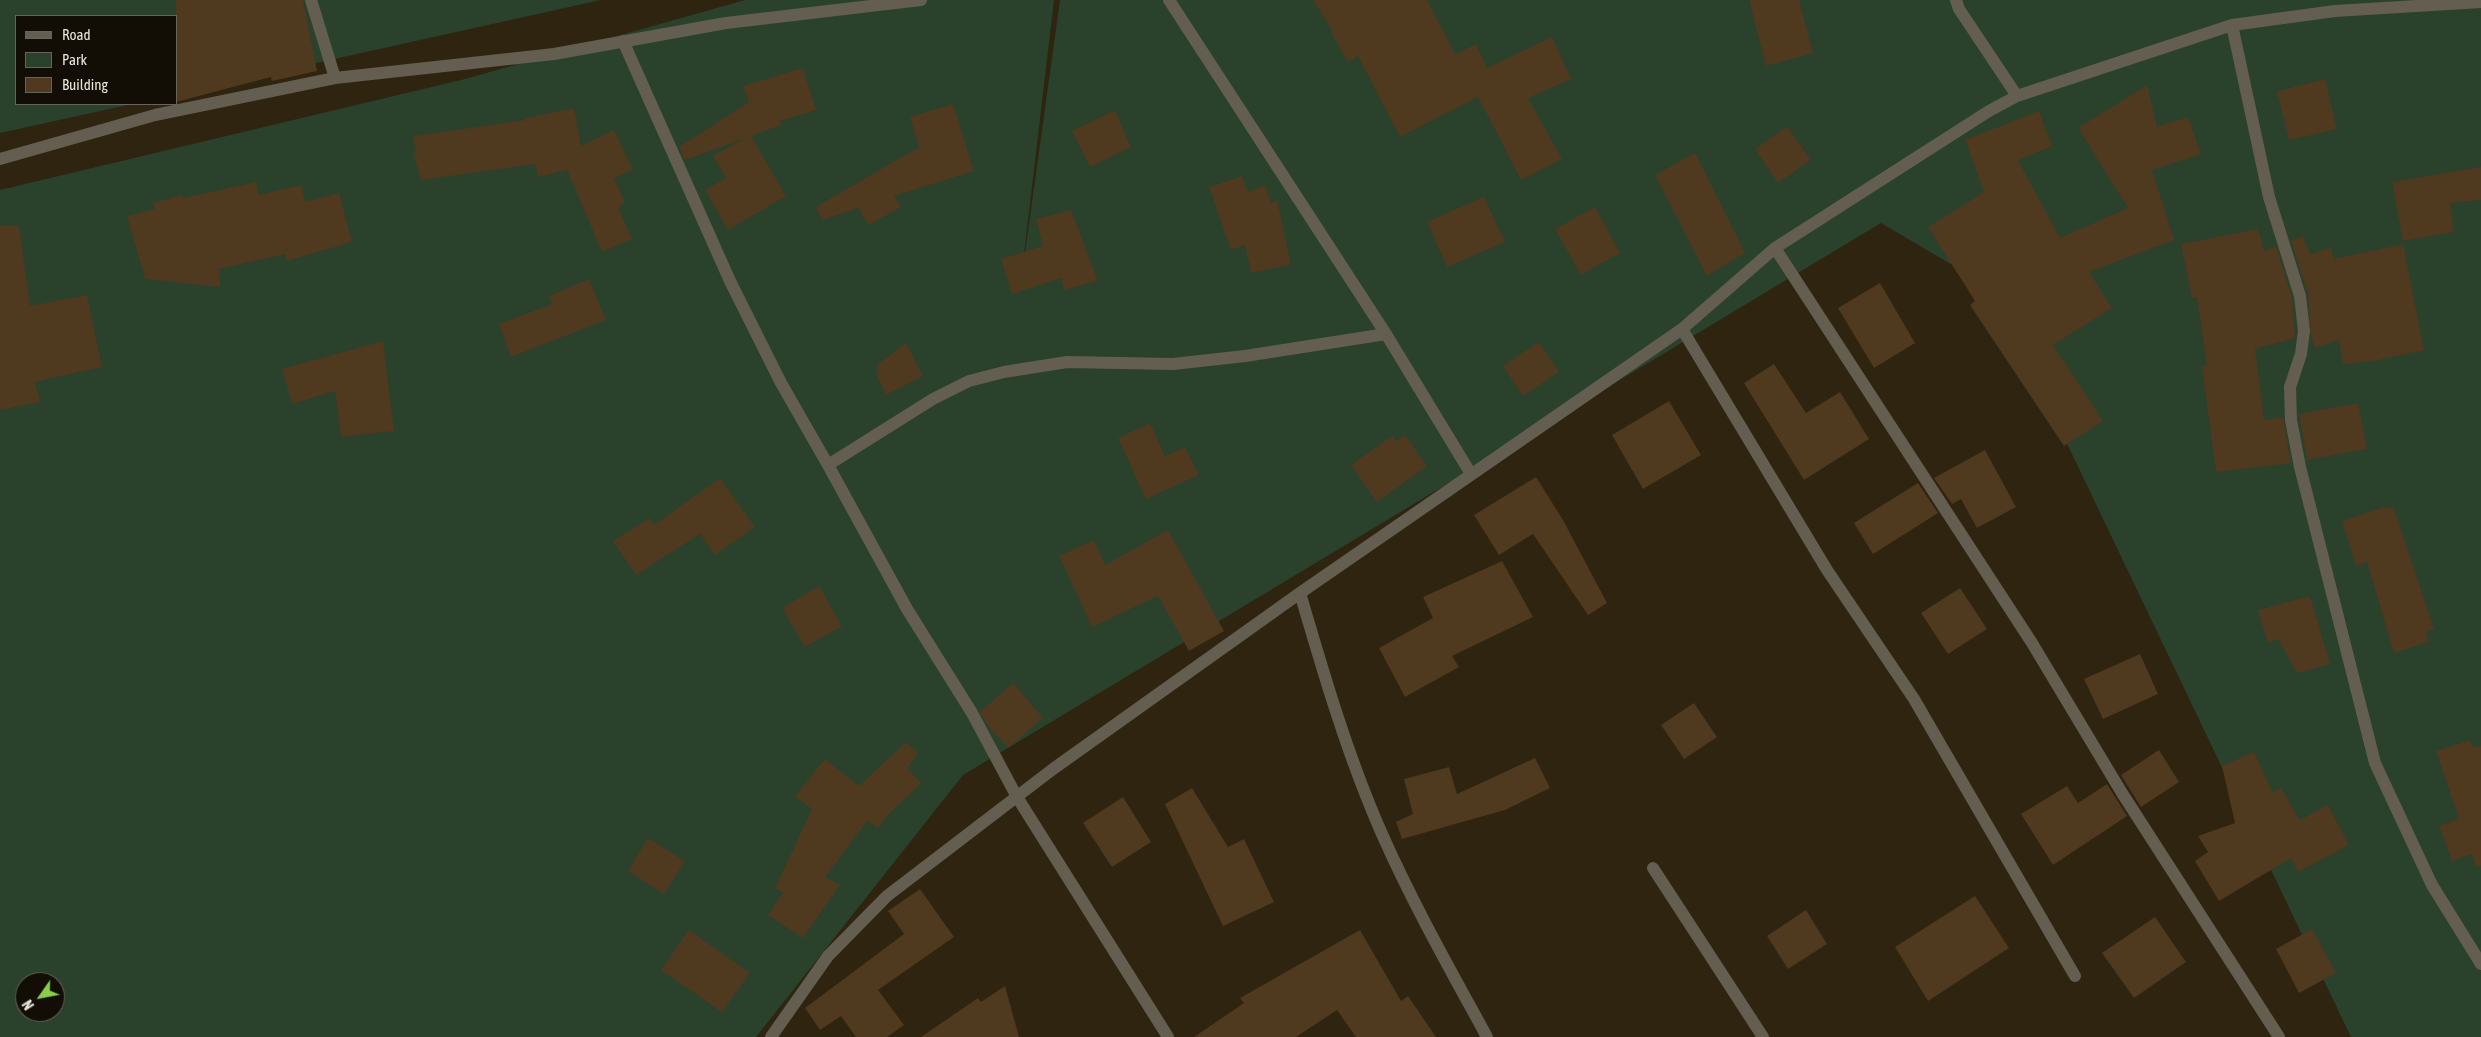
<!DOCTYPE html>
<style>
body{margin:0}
#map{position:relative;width:2481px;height:1037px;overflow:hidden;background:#2e2410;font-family:"Asap Condensed",sans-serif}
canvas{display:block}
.legend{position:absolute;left:15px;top:15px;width:162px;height:90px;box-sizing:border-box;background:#120e06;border:1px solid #69645a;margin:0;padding:6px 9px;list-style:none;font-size:15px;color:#ebe4d8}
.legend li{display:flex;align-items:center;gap:10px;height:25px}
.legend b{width:25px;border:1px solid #69645a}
.north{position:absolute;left:15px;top:972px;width:50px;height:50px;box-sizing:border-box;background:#120e06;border:1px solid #69645a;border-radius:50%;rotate:237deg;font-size:14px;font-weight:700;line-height:20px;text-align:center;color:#ebe4d8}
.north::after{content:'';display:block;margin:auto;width:18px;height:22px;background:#89cf49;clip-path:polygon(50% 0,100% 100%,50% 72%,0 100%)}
</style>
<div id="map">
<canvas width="2481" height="1037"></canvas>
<ul class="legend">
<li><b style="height:6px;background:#635e50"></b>Road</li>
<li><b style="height:14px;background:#2a412c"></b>Park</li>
<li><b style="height:14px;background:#4f391f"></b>Building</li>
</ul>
<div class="north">N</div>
</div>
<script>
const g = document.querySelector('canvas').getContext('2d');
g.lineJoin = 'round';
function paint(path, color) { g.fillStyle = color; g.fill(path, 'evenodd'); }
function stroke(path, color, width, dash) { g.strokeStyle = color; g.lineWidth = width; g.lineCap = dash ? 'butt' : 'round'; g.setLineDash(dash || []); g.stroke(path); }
const green = new Path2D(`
 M 0,0 L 601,0 L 176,94 L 176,16 L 16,16 L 16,104 L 132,104 L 0,133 Z
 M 745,0 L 1054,0 L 1020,289 L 1060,0 L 2481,0 L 2481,1037 L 2351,1037 L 1993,289 L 1881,223 L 963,775 L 756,1037 L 0,1037 L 0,190 L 465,79 ZM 25,982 L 55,982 L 55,1012 L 25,1012 Z`);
const building = new Path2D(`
 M 176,0 L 303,0 L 317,71 L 272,81 L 271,77 L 176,102 Z
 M 1313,0 L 1427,0 L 1455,54 L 1476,44 L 1487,68 L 1552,37 L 1571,79 L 1528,98 L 1562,159 L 1521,180 L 1478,97 L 1400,137 L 1358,56 L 1348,62 L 1330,31 L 1332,30 Z
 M 1749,0 L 1799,0 L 1813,53 L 1766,66 Z
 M 803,68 L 816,110 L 780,121 L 781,125 L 751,136 L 786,196 L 728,230 L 705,190 L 726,178 L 713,156 L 743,139 L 685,160 L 679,147 L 749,102 L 743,86 Z
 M 2325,79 L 2337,129 L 2289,140 L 2277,91 Z
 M 2147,85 L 2157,127 L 2188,117 L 2201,154 L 2152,170 L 2174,240 L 2089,272 L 2112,308 L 2053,345 L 2103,421 L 2064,446 L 1970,305 L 1975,301 L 1928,227 L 1984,192 L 1965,140 L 2039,111 L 2052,146 L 2018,160 L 2060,238 L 2128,208 L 2078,128 Z
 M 953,104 L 974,171 L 894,196 L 901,207 L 869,225 L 858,208 L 822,220 L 816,207 L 919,147 L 910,117 Z
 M 574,108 L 581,146 L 614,130 L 633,170 L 614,178 L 625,203 L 618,207 L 632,239 L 602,252 L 567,170 L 538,177 L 535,164 L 421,180 L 413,153 L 416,153 L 413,136 L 526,120 L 526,118 Z
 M 1115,110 L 1131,147 L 1090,167 L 1072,131 Z
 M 1787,126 L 1811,160 L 1778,183 L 1755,149 Z
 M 1695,153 L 1745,253 L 1707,276 L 1655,175 Z
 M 2481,167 L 2481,200 L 2450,203 L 2454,232 L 2403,241 L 2392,182 Z
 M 1242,176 L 1248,192 L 1265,185 L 1271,203 L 1277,200 L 1291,265 L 1251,273 L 1245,245 L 1231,250 L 1209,187 Z
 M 256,182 L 259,195 L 301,185 L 305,202 L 339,193 L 352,242 L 287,261 L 285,254 L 219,269 L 220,287 L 145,279 L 127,216 L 155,209 L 153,203 L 182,195 L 183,198 Z
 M 1484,197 L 1505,242 L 1447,267 L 1427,222 Z
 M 1595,207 L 1620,253 L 1581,275 L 1555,229 Z
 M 1071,210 L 1098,281 L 1064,290 L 1061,278 L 1012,294 L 1001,259 L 1043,246 L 1036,219 Z
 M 19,225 L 30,306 L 87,295 L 102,367 L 35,382 L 40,402 L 0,410 L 0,226 Z
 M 2258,229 L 2264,251 L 2276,246 L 2292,298 L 2295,338 L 2255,349 L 2264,420 L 2283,417 L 2291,463 L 2216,472 L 2202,366 L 2207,365 L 2197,297 L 2192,298 L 2181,244 Z
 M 2303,236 L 2310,254 L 2331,248 L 2334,259 L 2403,244 L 2424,350 L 2374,361 L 2343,364 L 2339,340 L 2315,348 L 2311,337 L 2308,294 L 2291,241 Z
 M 589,279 L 606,320 L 511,357 L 499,324 L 552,304 L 549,296 Z
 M 1880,283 L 1915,343 L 1874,368 L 1838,308 Z
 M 383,341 L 394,431 L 341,437 L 335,391 L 292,404 L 282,369 Z
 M 1539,342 L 1559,372 L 1523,396 L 1503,366 Z
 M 906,343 L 923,376 L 886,395 L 877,376 L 877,365 Z
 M 1774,364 L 1806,413 L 1840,392 L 1869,439 L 1804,480 L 1744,383 Z
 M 1669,401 L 1701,455 L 1643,489 L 1612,435 Z
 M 2358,403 L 2367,449 L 2307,460 L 2299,414 Z
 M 1150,423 L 1165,456 L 1185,447 L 1199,475 L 1146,499 L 1118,438 Z
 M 1405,435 L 1427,466 L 1377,502 L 1351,465 L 1392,436 L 1396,441 Z
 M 1985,450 L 2016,507 L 1977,528 L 1961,499 L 1952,504 L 1934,478 Z
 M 1536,477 L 1563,520 L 1607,603 L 1588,615 L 1533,534 L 1499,555 L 1474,515 Z
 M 720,478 L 755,527 L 715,555 L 700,534 L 636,575 L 613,541 L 650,518 L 654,525 Z
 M 1918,483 L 1938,513 L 1873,554 L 1854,523 Z
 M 2381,508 L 2394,508 L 2434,629 L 2426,632 L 2429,642 L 2394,653 L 2367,562 L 2356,566 L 2342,521 Z
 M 1168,530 L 1224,631 L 1189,651 L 1158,596 L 1092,627 L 1059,556 L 1094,540 L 1105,565 Z
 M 1502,561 L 1533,617 L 1452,656 L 1459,667 L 1405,697 L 1379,648 L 1433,618 L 1423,597 Z
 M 819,586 L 842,626 L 805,647 L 782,608 Z
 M 1960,588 L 1987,629 L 1948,654 L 1921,613 Z
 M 2310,596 L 2330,664 L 2297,673 L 2278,639 L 2268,643 L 2258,610 Z
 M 2140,654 L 2158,694 L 2103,719 L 2084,679 Z
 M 1013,683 L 1043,718 L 1008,748 L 988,726 L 980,712 Z
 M 1694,703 L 1717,737 L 1684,759 L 1661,725 Z
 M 2470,740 L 2473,748 L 2481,746 L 2481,866 L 2476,867 L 2472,854 L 2452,861 L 2439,826 L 2459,819 L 2436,751 Z
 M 906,742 L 918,753 L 907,768 L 921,783 L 888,815 L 878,828 L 867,821 L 825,877 L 840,885 L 803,938 L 768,915 L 783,893 L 775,888 L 812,809 L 795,796 L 825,759 L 859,786 Z
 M 2159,750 L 2179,782 L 2141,807 L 2121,775 Z
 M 2254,752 L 2273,793 L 2281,788 L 2300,820 L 2328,805 L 2349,845 L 2298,872 L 2291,858 L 2219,901 L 2195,861 L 2208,852 L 2198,836 L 2235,823 L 2222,766 Z
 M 1535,758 L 1550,788 L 1505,810 L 1402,839 L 1396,822 L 1413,814 L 1404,779 L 1449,767 L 1457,794 Z
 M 2107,784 L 2127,816 L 2053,865 L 2021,814 L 2067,786 L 2078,803 Z
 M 1192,788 L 1228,847 L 1244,839 L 1274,902 L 1223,926 L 1165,804 Z
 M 1123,797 L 1151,842 L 1112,867 L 1083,823 Z
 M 648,838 L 685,861 L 664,894 L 628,871 Z
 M 920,889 L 954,937 L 878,990 L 904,1025 L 887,1037 L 856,1037 L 841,1016 L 820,1030 L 805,1008 L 904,934 L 888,911 Z
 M 1975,896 L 2009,948 L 1928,1001 L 1895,947 Z
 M 1806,910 L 1827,944 L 1788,969 L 1767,936 Z
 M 2155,917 L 2186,962 L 2134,998 L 2102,953 Z
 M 2312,929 L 2336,973 L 2299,993 L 2276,949 Z
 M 689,930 L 750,973 L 722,1012 L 661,970 Z
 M 1360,930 L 1401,1001 L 1408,996 L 1436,1037 L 1356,1037 L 1337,1010 L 1296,1037 L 1194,1037 L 1244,1003 L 1240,998 Z
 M 1005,986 L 1019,1037 L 921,1037 L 978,998 L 981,1002 Z`);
const street = new Path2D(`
 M 311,0 L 335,78
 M 1169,0 L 1386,334 L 1471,474
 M 1956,0 L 1959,9 L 2017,96
 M 2232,25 L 2269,197 L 2300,296 L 2304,331 L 2301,354 L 2290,387 L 2291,420 L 2300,467 L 2375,763 L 2432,885 L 2481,964
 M 623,41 L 730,281 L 781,383 L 828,465 L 907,609 L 972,713 L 1017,797 L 1168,1037
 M 0,159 L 155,115 L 335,78 L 554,54 L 726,23 L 921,0
 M 1775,248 L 2032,643 L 2122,793 L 2279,1037
 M 1682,329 L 1827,570 L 1914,699 L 2075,976
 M 828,465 L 933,399 L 969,381 L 1004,372 L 1067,362 L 1173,364 L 1245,356 L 1386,334
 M 1300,593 C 1324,675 1348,757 1382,834 C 1413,904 1451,971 1487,1037
 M 1653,868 L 1763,1037
 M 771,1037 L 828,956 L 887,896 L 1053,769 L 1300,593 L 1682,329 L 1775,248 L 1989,111 L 2017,96 L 2232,25 L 2335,11 L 2481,2`);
paint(green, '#2a412c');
paint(building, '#4f391f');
stroke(street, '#635e50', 12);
</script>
